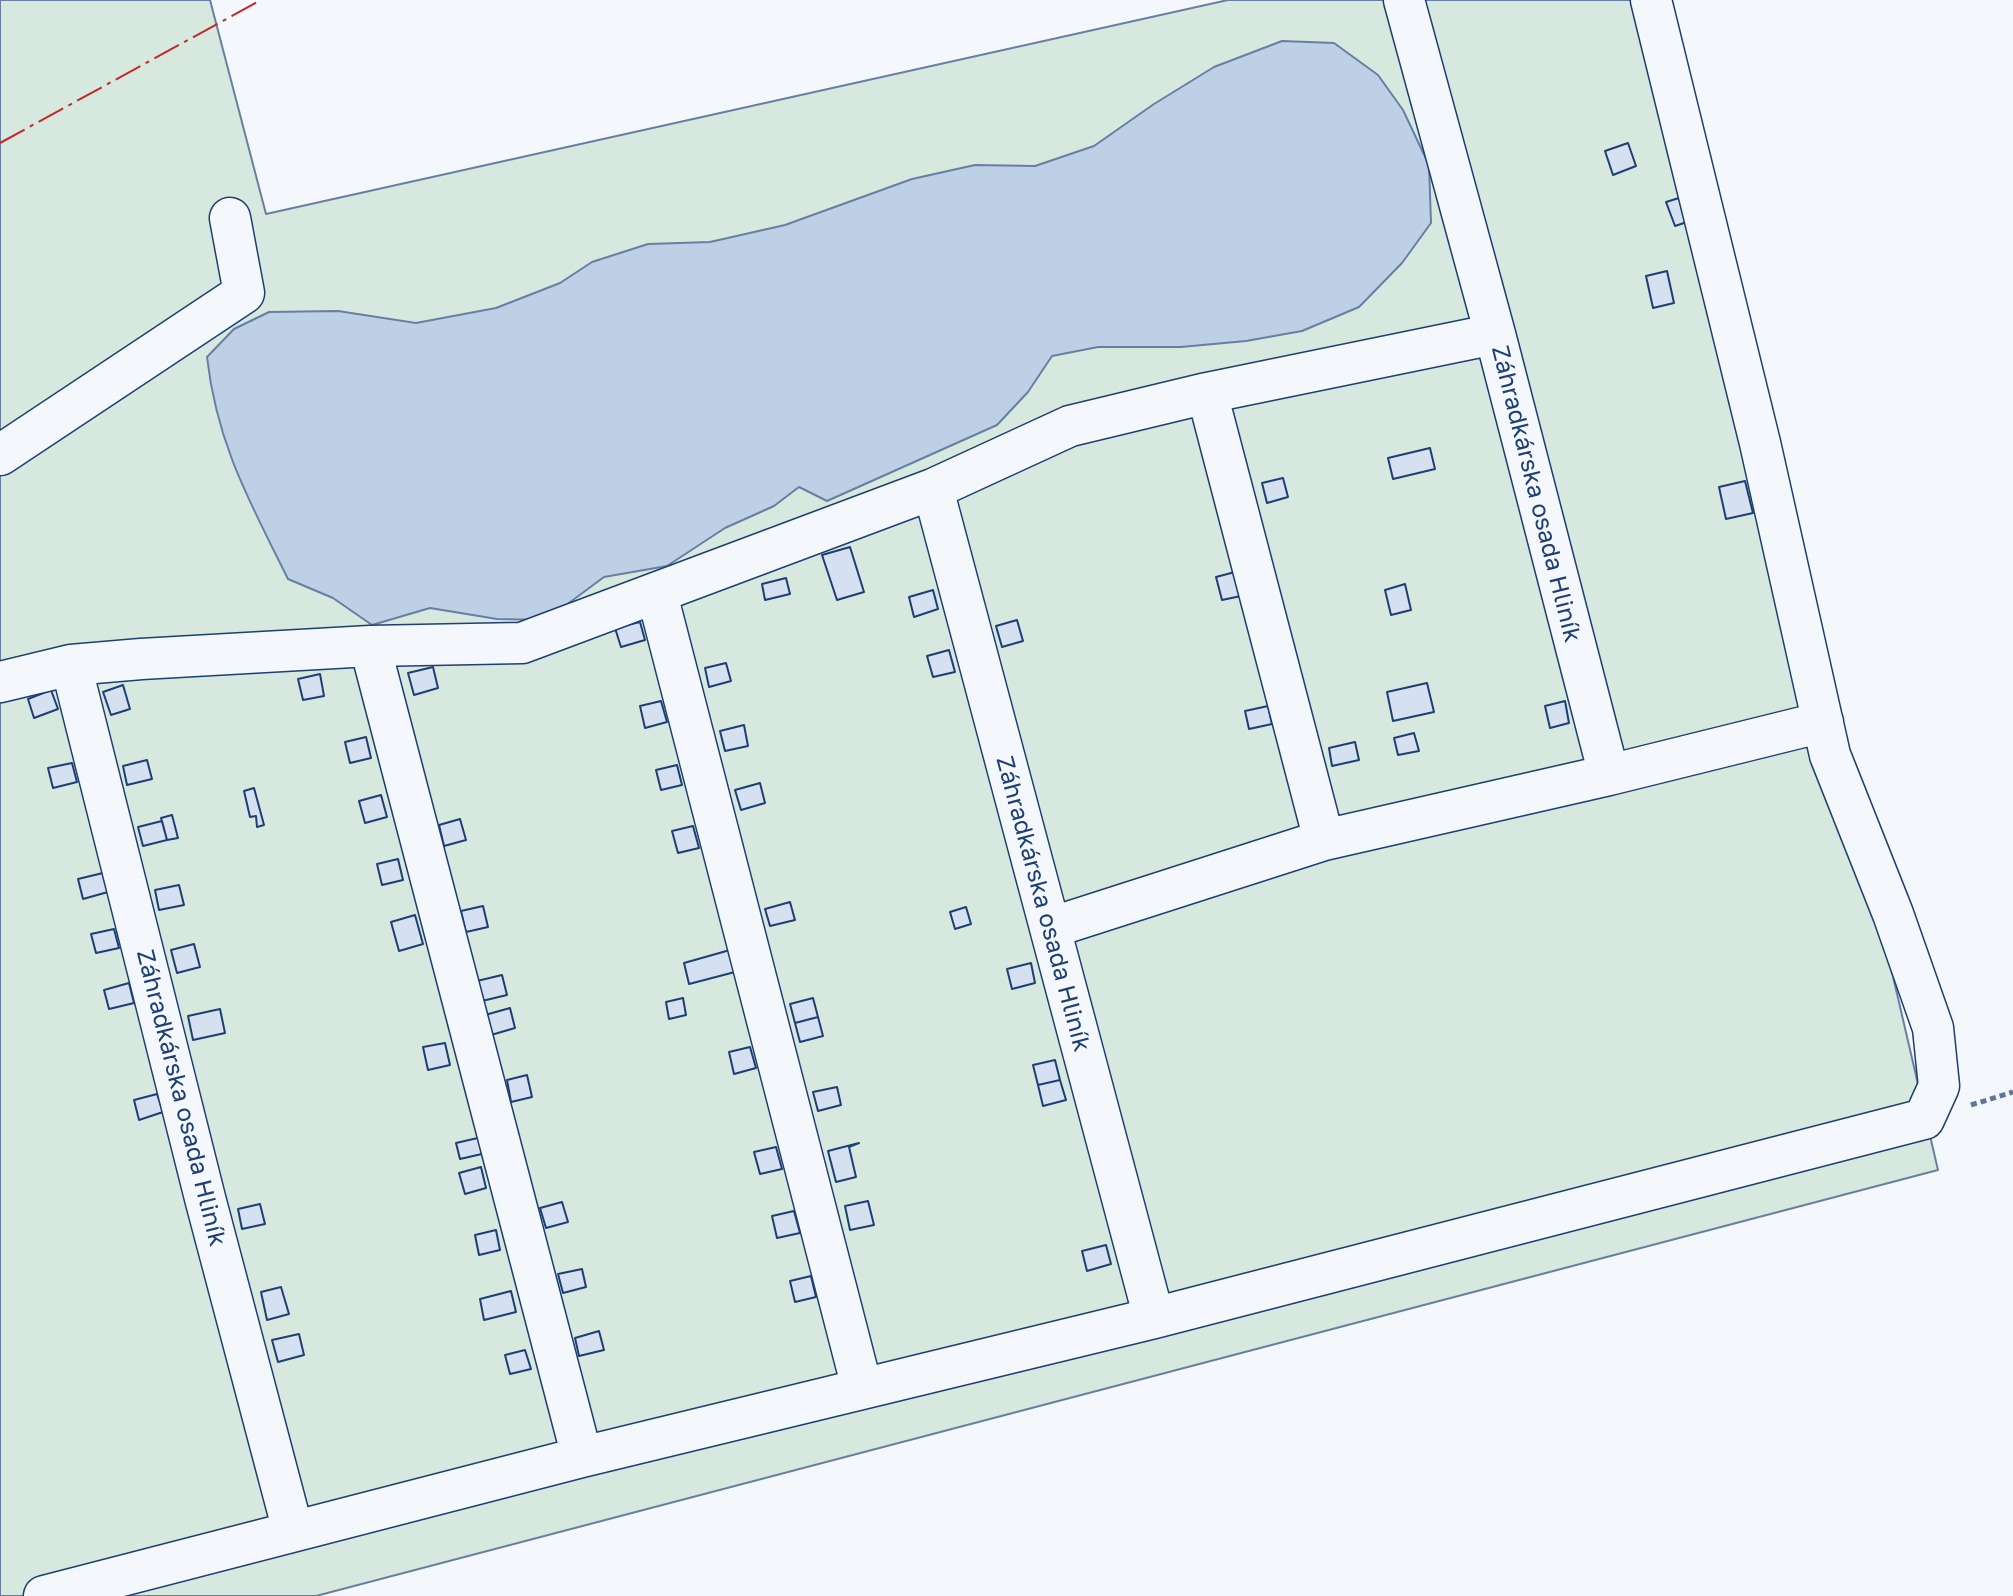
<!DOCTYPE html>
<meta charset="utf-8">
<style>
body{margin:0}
canvas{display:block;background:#f4f7fb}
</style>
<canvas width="2013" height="1596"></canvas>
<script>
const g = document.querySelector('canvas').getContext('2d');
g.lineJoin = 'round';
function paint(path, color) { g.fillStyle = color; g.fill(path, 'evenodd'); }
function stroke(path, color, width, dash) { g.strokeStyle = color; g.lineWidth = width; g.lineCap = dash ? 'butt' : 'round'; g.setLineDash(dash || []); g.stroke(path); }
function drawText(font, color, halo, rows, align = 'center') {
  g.font = font + ' "Golos Text",sans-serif'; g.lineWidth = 6; g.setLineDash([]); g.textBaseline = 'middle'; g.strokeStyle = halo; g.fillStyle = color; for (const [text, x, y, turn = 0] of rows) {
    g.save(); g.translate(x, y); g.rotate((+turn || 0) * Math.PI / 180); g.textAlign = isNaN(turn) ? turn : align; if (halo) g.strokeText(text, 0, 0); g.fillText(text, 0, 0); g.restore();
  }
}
const green = new Path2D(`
 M 0,0 L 210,0 L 266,214 L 1228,0 L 1666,0 L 1938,1170 L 316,1596 L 0,1596 Z`);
const water = new Path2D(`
 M 1282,41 L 1334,43 L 1378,75 L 1403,110 L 1429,165 L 1431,223 L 1402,263 L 1359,307 L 1302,331 L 1246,341 L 1181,347 L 1098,347 L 1052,356 L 1028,392 L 997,425 L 827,501 L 799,487 L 774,506 L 725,528 L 667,566 L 604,577 L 546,620 L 497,619 L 430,608 L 372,625 L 333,598 L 288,579 C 250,502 217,445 207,357 L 234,329 L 269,312 L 338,311 L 416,323 L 496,308 L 560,283 L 592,262 L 648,244 L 710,242 L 785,225 L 912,179 L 975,165 L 1035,166 L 1094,146 L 1154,104 L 1214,67 Z`);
const building = new Path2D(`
 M 1628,143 L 1636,166 L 1613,175 L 1605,151 Z
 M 1679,198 L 1687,222 L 1675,226 L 1666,202 Z
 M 1667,271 L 1674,303 L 1653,308 L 1646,276 Z
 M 1430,448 L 1435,469 L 1393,479 L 1388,458 Z
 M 1283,478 L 1288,497 L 1267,503 L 1262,483 Z
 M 1745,481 L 1753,513 L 1726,519 L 1719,487 Z
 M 850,547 L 864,592 L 837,600 L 822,555 Z
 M 1235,572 L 1241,596 L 1222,600 L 1216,577 Z
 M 786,578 L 790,594 L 765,600 L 762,584 Z
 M 1405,584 L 1411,610 L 1391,615 L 1385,590 Z
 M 933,590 L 938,609 L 914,617 L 909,597 Z
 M 1017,620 L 1023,641 L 1002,647 L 996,626 Z
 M 640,622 L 645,640 L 621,647 L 615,628 Z
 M 949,650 L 955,672 L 933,677 L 927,656 Z
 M 726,663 L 731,681 L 709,687 L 705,668 Z
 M 433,667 L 438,688 L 414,695 L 408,673 Z
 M 320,674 L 324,696 L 303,700 L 298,679 Z
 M 1427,683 L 1434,712 L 1393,721 L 1387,692 Z
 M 123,685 L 130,709 L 111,715 L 103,692 Z
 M 51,690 L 58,709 L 34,718 L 28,699 Z
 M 661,701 L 667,722 L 645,728 L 640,706 Z
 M 1565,701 L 1569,723 L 1550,728 L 1545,706 Z
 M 1268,706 L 1272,724 L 1249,729 L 1245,711 Z
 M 744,725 L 748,746 L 725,751 L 720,731 Z
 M 1414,733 L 1419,751 L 1398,755 L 1394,738 Z
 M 366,737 L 371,758 L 350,763 L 345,742 Z
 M 1355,742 L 1359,760 L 1332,766 L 1329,748 Z
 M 147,760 L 152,779 L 127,785 L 123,766 Z
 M 72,763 L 77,782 L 53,788 L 48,768 Z
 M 677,765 L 682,785 L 661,790 L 656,770 Z
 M 760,783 L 765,803 L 741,810 L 735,790 Z
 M 254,788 L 264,825 L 257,827 L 256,816 L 250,817 L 244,791 Z
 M 381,795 L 387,817 L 365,823 L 359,801 Z
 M 172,815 L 178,838 L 167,840 L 161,818 Z
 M 460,819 L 466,840 L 444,846 L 439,825 Z
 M 162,821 L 167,840 L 143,846 L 138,827 Z
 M 693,826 L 699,848 L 678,853 L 672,831 Z
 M 398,859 L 403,880 L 382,885 L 377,864 Z
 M 103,873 L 108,892 L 83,899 L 78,879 Z
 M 179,885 L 184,905 L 159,910 L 155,890 Z
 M 790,902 L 795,920 L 770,926 L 765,909 Z
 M 483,906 L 488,927 L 466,932 L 461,911 Z
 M 966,907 L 971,924 L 955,929 L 950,912 Z
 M 415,915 L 423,944 L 399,951 L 391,922 Z
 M 114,929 L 119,948 L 96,953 L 91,934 Z
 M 194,944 L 200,967 L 177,973 L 171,950 Z
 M 730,950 L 735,972 L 689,984 L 684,963 Z
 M 1031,963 L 1035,983 L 1012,989 L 1007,969 Z
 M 502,975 L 507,995 L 482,1001 L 477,981 Z
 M 129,983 L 134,1003 L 109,1009 L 104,990 Z
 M 683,998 L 686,1015 L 669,1019 L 666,1002 Z
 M 813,998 L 818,1017 L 795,1023 L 790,1004 Z
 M 510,1008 L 515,1028 L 491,1035 L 485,1015 Z
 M 220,1009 L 225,1033 L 193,1040 L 188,1016 Z
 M 818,1017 L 823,1036 L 800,1042 L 795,1023 Z
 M 445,1043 L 450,1065 L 428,1070 L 423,1047 Z
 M 750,1047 L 756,1068 L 734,1074 L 729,1052 Z
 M 1055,1060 L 1060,1080 L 1038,1085 L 1033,1065 Z
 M 527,1075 L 532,1097 L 511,1102 L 507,1080 Z
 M 1060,1080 L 1066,1100 L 1043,1106 L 1038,1085 Z
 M 837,1087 L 841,1105 L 818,1111 L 813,1092 Z
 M 157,1094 L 163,1112 L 139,1120 L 134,1100 Z
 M 482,1137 L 486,1153 L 460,1159 L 456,1143 Z
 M 859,1143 L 849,1147 L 856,1177 L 836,1182 L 828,1151 Z
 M 776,1147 L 782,1169 L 760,1174 L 754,1152 Z
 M 481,1167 L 486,1188 L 465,1194 L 459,1173 Z
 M 868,1201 L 874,1225 L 850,1230 L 845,1206 Z
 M 562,1202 L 568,1222 L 546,1228 L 540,1208 Z
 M 260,1204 L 265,1224 L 242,1229 L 238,1209 Z
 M 794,1211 L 800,1233 L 777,1238 L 772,1216 Z
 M 496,1230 L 500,1250 L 479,1255 L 475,1235 Z
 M 1106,1245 L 1111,1264 L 1087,1271 L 1082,1251 Z
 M 582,1269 L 586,1287 L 563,1293 L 558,1274 Z
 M 811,1276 L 816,1297 L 795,1302 L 790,1281 Z
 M 281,1287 L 289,1314 L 267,1320 L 261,1292 Z
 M 511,1291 L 516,1312 L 484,1320 L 480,1299 Z
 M 599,1331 L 604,1350 L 579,1356 L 575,1338 Z
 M 299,1334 L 304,1355 L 278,1362 L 272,1340 Z
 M 525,1350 L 531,1369 L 510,1374 L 505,1355 Z`);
const path = new Path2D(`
 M 1971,1105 L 2013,1092`);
const minor = new Path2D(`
 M 1404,0 L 1495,334 L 1609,775 L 1823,722
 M 1207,393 L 1324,840
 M 0,455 L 244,293 L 230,218
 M 933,489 L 1154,1318
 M 657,594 L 862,1388
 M 370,646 L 582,1457
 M 71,665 L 205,1198 L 293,1531
 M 0,682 L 71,665 L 141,659 L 370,646 L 522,643 L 933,489 L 1070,426 L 1207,393 L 1495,334
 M 1050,928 L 1324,840 L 1609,775
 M 44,1596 L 582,1457 L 1154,1318 L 1924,1119 L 1939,1086 L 1933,1028 L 1893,914 L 1830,755 L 1760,443 L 1651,0`);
const power = new Path2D(`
 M 0,143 L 261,0`);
const streetNames = [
 ["Záhradkárska osada Hliník",1536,494,76],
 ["Záhradkárska osada Hliník",1043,904,75],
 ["Záhradkárska osada Hliník",181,1098,76]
];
paint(green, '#d7e8df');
stroke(green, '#687fa3', 2);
paint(water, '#bed0e5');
stroke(water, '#687fa3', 2);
paint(building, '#d5e0f0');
stroke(building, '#1d3f73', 2);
stroke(minor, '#1d3f73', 43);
stroke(path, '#5e769c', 5, [6, 4]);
stroke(minor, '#f4f7fb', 40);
stroke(power, '#c62828', 2, [28, 6, 4, 6]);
drawText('24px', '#1d3f73', '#f4f7fb', streetNames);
</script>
